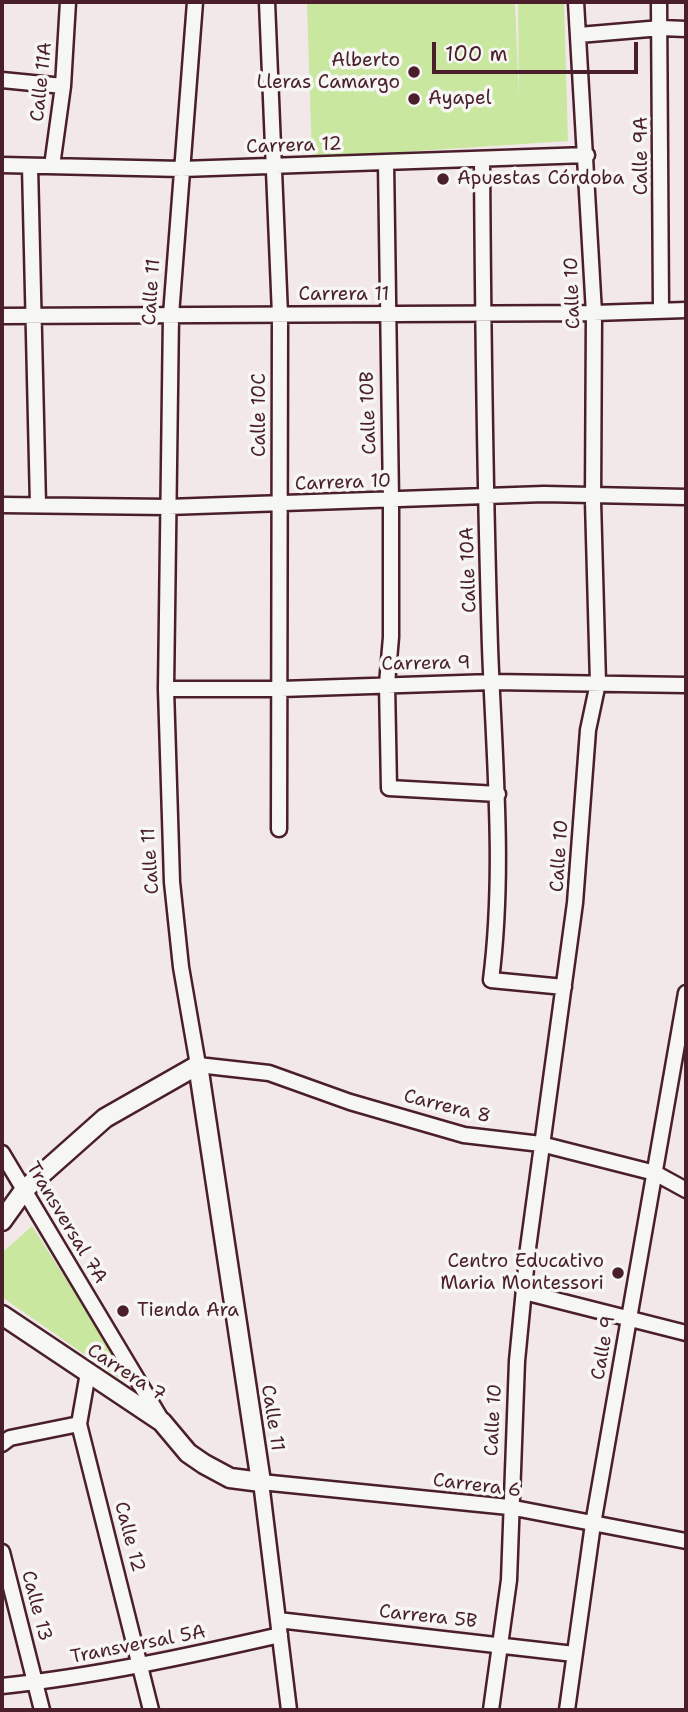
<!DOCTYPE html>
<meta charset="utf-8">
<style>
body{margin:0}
#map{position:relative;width:688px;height:1712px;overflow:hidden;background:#f2e8ea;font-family:"Shantell Sans",sans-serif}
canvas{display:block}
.frame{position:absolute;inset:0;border:4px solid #4a1f2b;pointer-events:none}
.scale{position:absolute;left:432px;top:42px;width:206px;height:32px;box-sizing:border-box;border:4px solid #4a1f2b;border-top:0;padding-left:9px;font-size:21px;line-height:24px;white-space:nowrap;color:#4a1f2b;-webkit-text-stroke:5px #f6f6f2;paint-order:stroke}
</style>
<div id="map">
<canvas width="688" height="1712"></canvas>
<div class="frame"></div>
<div class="scale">100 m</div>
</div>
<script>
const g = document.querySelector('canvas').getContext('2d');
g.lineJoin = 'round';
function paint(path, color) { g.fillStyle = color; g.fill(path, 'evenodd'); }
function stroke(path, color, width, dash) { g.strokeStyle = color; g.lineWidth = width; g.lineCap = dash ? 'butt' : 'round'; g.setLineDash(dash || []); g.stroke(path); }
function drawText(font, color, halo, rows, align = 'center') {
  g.font = font + ' "Shantell Sans",sans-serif'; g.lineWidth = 7; g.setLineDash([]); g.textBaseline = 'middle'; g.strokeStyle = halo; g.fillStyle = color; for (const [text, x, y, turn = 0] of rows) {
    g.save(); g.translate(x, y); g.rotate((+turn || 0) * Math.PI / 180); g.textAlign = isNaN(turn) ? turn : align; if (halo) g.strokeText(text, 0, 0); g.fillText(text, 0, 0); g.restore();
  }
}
const green = new Path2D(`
 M 307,2 L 515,2 L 519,99 L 518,2 L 564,2 L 568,141 L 312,158 Z
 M 32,1226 L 129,1377 L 124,1382 L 2,1297 L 2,1253 Z`);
const minor = new Path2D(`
 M 195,2 L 171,315 L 166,689 L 172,882 L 181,967 L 198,1065 L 269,1073 L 350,1102 L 464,1135 L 541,1144 L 655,1173 L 686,1190
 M 267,2 L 280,315 L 279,829
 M 659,2 L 661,310
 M 579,35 L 661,28 L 686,29
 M 2,80 L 63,86
 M 482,159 C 483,322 485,484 490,647 C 494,758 505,869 491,980 L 564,987
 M 386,163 L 391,500 L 391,637 L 387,684 L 389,788 L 498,794
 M 2,165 L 182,169 L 587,155
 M 30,166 L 38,505
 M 52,166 L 63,86 L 68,2
 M 2,316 L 594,313 L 686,310
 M 2,505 L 168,507 L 544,494 L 686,497
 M 166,689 L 281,689 L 492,682 L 686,685
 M 2,1153 L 161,1419
 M 524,1292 L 686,1333
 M 88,1373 L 79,1424 L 151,1710
 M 2,1444 L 10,1438 L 79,1424
 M 2,1552 L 42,1710
 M 278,1620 L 574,1654
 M 2,1686 C 96,1676 188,1656 280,1635
 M 289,1710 L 261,1482 L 509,1507 L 686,1541
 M 491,1710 L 509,1580 L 517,1361 L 528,1248 L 575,903 L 588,730 L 598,683 L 593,501 L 594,313 L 576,2
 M 567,1710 L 593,1524 L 686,993`);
const major = new Path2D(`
 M 2,1221 L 25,1189 L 105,1118 L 198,1065 L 261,1482 L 230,1478 L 204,1464 L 188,1453 L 162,1422 L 2,1315`);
const markers = [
 [414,72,7,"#4a1f2b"],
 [414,99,7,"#4a1f2b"],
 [443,179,7,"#4a1f2b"],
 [618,1273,7,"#4a1f2b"],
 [123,1311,7,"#4a1f2b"]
];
const poiNames = [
 ["Alberto",400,61,"right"],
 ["Lleras Camargo",400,83,"right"],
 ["Ayapel",428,99],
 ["Apuestas Córdoba",457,179],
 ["Centro Educativo",604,1262,"right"],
 ["Maria Montessori",604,1284,"right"],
 ["Tienda Ara",137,1311]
];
const streetNames = [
 ["Calle 11A",42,82,-84],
 ["Carrera 12",294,146,-2],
 ["Calle 9A",642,156,-90],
 ["Calle 11",152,292,-86],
 ["Calle 10",573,293,-92],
 ["Carrera 11",344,295],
 ["Calle 10B",369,413,-92],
 ["Calle 10C",260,415,-90],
 ["Carrera 10",343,483,-2],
 ["Calle 10A",469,570,-92],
 ["Carrera 9",426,664,-1],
 ["Calle 10",560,856,-86],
 ["Calle 11",151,861,-94],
 ["Carrera 8",447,1107,14],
 ["Transversal 7A",66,1223,59],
 ["Calle 9",604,1348,-80],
 ["Carrera 7",126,1373,33],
 ["Calle 11",272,1418,81],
 ["Calle 10",494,1420,-87],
 ["Carrera 6",477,1486,7],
 ["Calle 12",129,1537,75],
 ["Calle 13",36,1606,75],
 ["Carrera 5B",428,1617,6],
 ["Transversal 5A",138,1645,-11]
];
paint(green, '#c9e79f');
stroke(minor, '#4a1f2b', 19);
stroke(major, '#4a1f2b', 23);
stroke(minor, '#f6f6f2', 14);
stroke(major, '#f6f6f2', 18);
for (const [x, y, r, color] of markers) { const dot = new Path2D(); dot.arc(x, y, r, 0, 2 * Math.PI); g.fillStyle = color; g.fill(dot); stroke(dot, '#f6f6f2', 2.5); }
drawText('19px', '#4a1f2b', '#f6f6f2', poiNames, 'left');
drawText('19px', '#4a1f2b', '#f6f6f2', streetNames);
</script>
